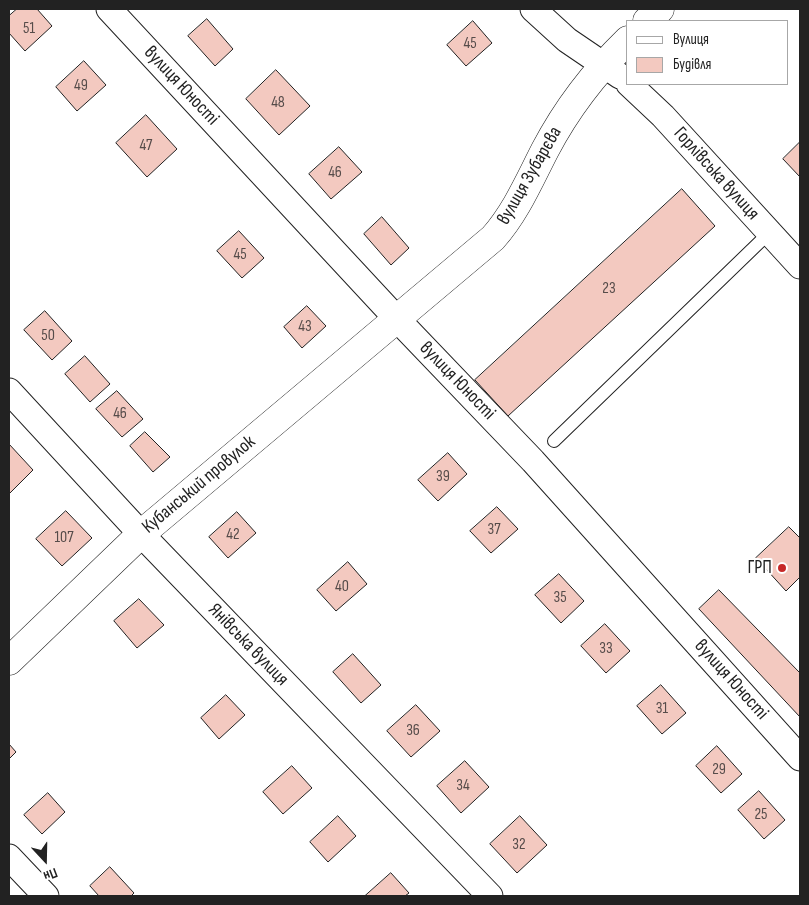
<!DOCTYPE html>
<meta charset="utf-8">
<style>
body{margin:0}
#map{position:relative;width:809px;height:905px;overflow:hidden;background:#fff;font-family:"Sofia Sans Condensed",sans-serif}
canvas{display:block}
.frame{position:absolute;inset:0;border:10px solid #222;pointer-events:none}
.legend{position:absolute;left:626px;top:20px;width:162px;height:65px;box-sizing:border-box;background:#fff;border:1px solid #a7a7a7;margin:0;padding:6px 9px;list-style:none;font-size:15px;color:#222}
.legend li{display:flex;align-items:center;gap:10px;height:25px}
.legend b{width:25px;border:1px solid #a7a7a7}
.north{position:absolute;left:20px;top:835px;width:50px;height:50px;-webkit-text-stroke:4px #fff;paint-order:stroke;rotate:159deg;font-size:14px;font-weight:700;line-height:20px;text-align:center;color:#222}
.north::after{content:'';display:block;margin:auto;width:18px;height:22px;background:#222;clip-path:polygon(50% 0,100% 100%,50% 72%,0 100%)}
</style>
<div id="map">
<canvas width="809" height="905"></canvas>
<div class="frame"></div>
<ul class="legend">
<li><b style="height:6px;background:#fff"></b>Вулиця</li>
<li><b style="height:14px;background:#f3c9c0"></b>Будівля</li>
</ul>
<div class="north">Пн</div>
</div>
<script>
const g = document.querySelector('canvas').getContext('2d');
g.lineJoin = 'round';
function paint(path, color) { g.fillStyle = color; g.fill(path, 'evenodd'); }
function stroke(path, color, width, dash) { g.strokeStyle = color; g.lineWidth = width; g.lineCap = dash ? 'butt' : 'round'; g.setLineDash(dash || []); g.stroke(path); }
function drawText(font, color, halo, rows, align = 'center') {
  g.font = font + ' "Sofia Sans Condensed",sans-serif'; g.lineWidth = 4; g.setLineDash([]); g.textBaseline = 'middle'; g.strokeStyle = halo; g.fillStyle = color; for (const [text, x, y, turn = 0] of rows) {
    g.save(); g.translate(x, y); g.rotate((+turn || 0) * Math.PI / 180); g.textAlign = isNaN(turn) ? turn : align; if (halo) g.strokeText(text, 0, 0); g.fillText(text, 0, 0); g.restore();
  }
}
const building = new Path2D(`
 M 17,9 L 37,9 L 52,26 L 25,51 L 9,33 L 9,16 Z
 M 207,19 L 233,49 L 215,66 L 188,36 Z
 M 473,21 L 492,43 L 466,66 L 447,45 Z
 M 84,61 L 106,85 L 77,111 L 56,87 Z
 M 276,70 L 310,106 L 279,135 L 246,99 Z
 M 146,115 L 177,149 L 147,177 L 116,143 Z
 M 800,142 L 800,177 L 783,159 Z
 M 339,147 L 362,172 L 331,199 L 309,174 Z
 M 682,189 L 715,226 L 508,416 L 475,380 Z
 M 382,217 L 409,248 L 391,265 L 364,234 Z
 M 239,231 L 264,258 L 242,278 L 217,251 Z
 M 307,306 L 326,326 L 302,348 L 284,327 Z
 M 45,311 L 72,341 L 52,360 L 24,330 Z
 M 85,356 L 110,384 L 90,402 L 65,374 Z
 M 117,391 L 143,419 L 122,437 L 96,409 Z
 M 145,432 L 170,457 L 153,472 L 130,446 Z
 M 9,444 L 33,470 L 9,494 Z
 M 448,453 L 467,474 L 438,501 L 418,480 Z
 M 497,507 L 518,529 L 491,553 L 470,531 Z
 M 66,511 L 92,538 L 62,566 L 36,539 Z
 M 237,512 L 256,533 L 228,558 L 209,537 Z
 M 789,527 L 800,538 L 800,577 L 786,591 L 756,558 Z
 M 348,562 L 367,584 L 336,611 L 317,590 Z
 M 559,574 L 584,601 L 561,623 L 535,595 Z
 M 719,590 L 800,673 L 800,717 L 699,609 Z
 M 139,599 L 164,625 L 137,648 L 114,621 Z
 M 605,624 L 630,651 L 606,673 L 581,646 Z
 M 353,654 L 381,685 L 361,703 L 333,672 Z
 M 661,685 L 686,713 L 662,734 L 637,706 Z
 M 226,695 L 245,715 L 219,739 L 201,718 Z
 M 416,705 L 440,731 L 411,757 L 387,731 Z
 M 9,744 L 16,752 L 9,759 Z
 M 717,746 L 742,774 L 721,793 L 696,766 Z
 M 465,761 L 489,787 L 461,813 L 437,786 Z
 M 292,766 L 312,788 L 283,814 L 263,792 Z
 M 759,791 L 785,820 L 764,839 L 738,810 Z
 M 48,793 L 65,812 L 42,834 L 24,815 Z
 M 338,816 L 356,836 L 328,862 L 310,842 Z
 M 520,816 L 547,845 L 517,873 L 490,844 Z
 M 110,867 L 134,893 L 131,896 L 99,896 L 90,886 Z
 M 391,873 L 409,893 L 405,896 L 365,896 Z`);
const lane = new Path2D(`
 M 554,441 L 769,233`);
const street = new Path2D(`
 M 109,9 L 396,318 L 533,461 L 800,758
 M 533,9 L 567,40 L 620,76
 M 629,84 L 663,116 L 800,266
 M 9,391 L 141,534 L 490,896
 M 9,857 L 46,896`);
const secondary = new Path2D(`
 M 647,21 L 660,9
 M 9,661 L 141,534 L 493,238 C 516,212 529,181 545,150 C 567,108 594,73 628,40`);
const markers = [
 [782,568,5,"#c62828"]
];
const numberNames = [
 ["51",29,29],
 ["45",470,44],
 ["49",81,86],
 ["48",278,103],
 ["47",146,146],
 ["46",335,173],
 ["45",240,255],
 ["23",609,289],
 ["43",305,327],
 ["50",48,336],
 ["46",120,414],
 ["39",443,477],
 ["37",494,530],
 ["42",233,535],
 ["107",64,538],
 ["40",342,587],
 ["35",560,598],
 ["33",606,649],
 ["31",662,709],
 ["36",413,731],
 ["29",719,770],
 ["34",463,786],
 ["25",761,815],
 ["32",519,845]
];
const streetNames = [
 ["вулиця Юності",181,86,47],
 ["Горлівська вулиця",716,174,48],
 ["вулиця Зубарєва",530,176,-60],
 ["вулиця Юності",457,381,46],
 ["Кубанський провулок",199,485,-40],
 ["Янівська вулиця",248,645,46],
 ["вулиця Юності",731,680,48]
];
const poiNames = [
 ["ГРП",772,568]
];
paint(building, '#f3c9c0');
stroke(building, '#222', 1);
stroke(lane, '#222', 14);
stroke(street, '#222', 27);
stroke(secondary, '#222', 29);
stroke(lane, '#fff', 12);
stroke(street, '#fff', 25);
stroke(secondary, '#fff', 28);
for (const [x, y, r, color] of markers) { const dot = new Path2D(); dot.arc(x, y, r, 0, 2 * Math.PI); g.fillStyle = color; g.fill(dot); stroke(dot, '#fff', 2); }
drawText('16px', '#564c4a', null, numberNames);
drawText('19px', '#222', '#fff', streetNames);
drawText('19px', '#222', '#fff', poiNames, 'right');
</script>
